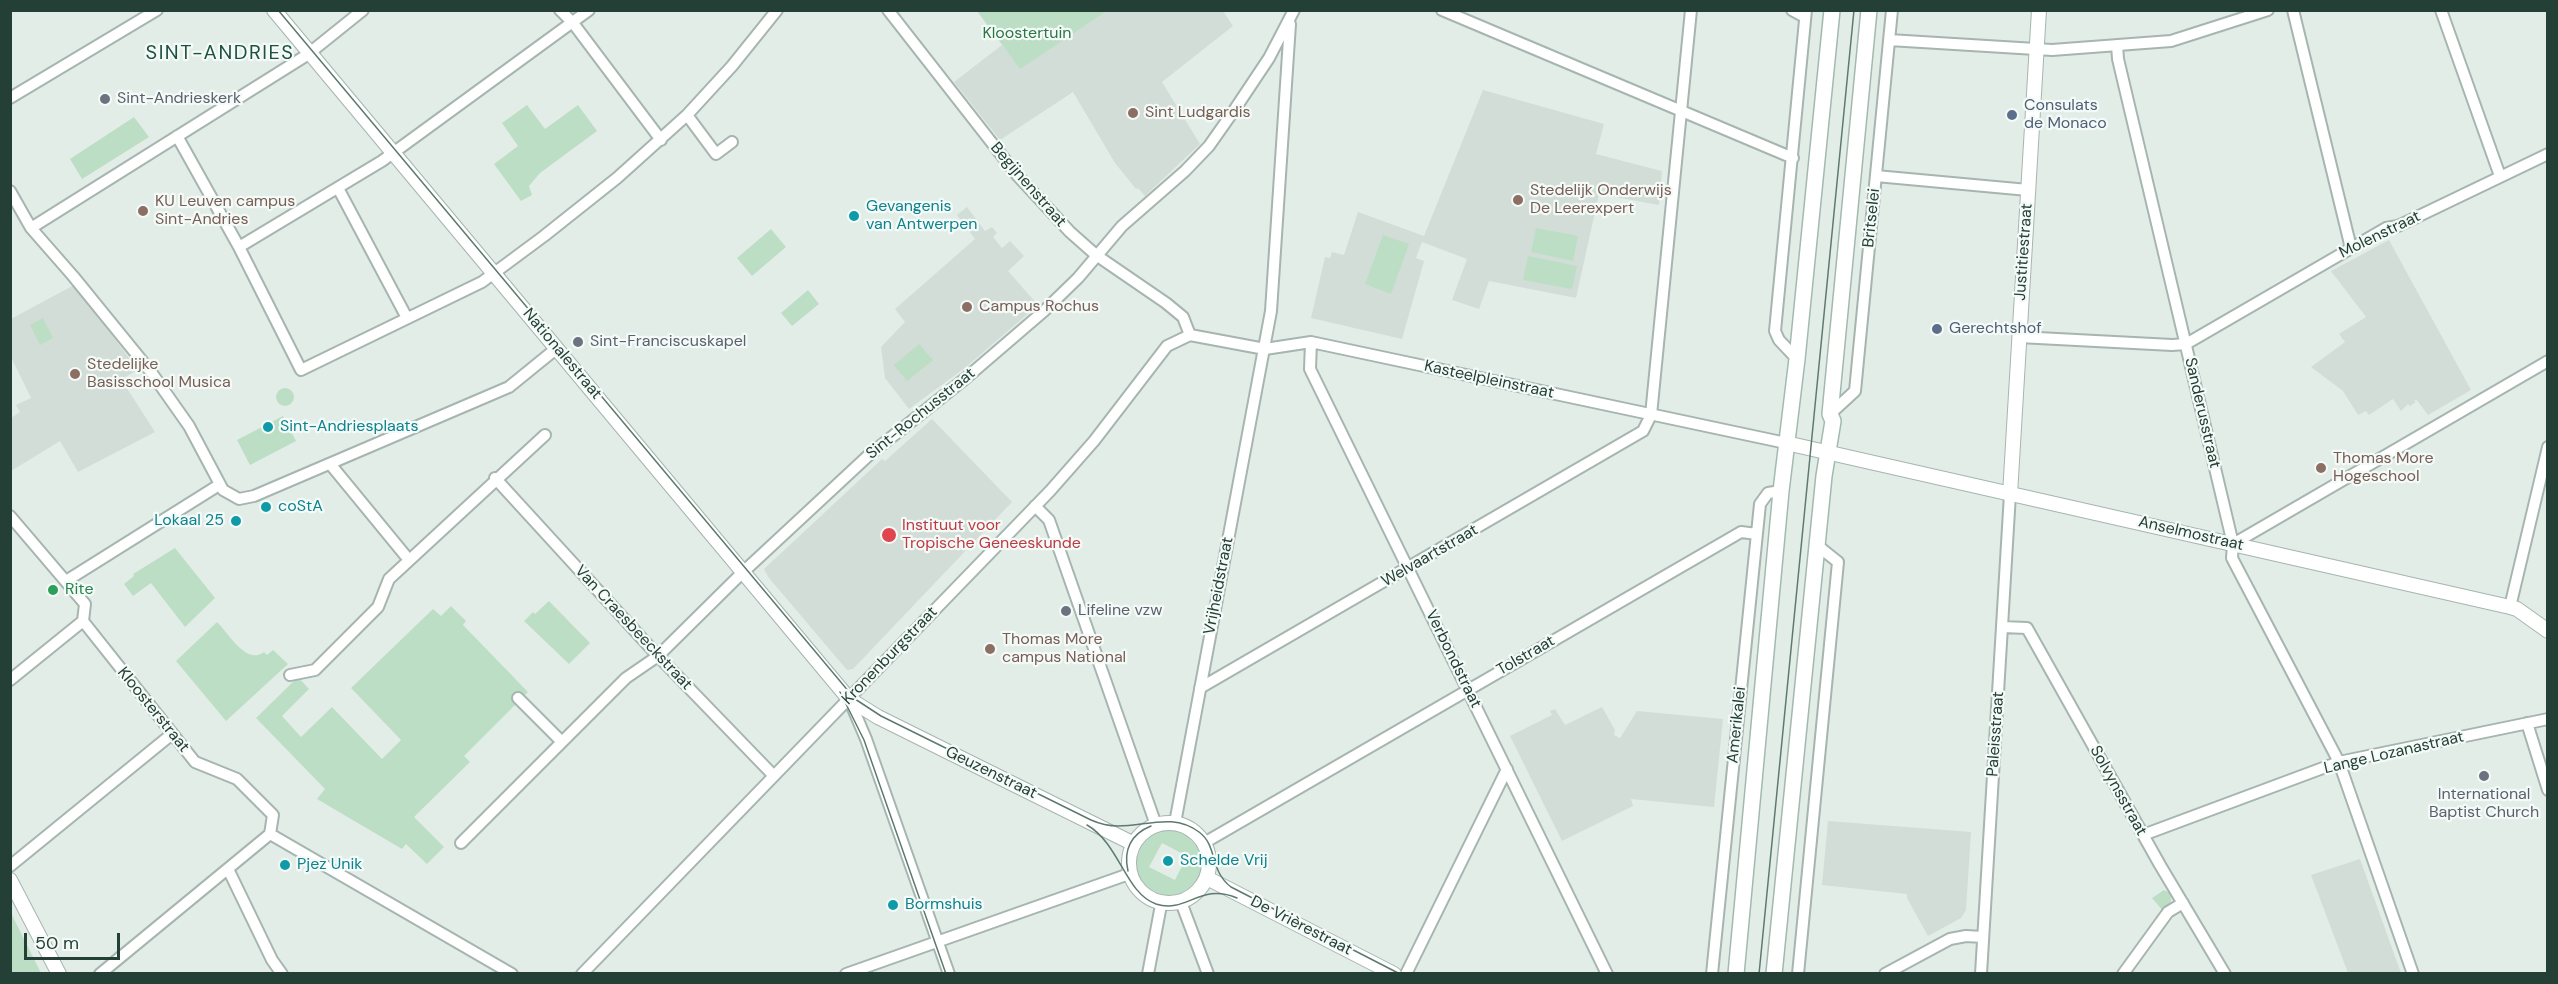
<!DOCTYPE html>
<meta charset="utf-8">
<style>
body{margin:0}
#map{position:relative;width:2558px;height:984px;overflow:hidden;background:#e3ede8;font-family:"DM Sans",sans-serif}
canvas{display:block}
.frame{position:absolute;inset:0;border:12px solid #233f36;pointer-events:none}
.scale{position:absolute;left:24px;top:933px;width:96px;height:27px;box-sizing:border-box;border:3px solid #233f36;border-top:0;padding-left:8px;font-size:18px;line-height:21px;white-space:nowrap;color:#233f36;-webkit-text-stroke:4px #f4faf7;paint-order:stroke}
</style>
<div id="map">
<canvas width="2558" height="984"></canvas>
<div class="frame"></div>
<div class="scale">50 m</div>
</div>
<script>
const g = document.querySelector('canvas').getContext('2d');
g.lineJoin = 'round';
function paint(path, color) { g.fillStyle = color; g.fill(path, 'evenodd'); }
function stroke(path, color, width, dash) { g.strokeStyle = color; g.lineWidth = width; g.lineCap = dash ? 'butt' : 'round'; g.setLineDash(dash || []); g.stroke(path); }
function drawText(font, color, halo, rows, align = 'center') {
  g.font = font + ' "DM Sans",sans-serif'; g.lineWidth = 4.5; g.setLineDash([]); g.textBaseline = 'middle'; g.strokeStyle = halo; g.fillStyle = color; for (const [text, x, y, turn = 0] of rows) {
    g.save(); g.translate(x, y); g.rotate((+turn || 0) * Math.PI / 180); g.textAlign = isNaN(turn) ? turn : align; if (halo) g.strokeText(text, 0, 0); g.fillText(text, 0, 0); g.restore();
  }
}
const built = new Path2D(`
 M 1107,11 L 1223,11 L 1233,26 L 1162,82 L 1200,144 L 1145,196 L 1138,188 L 1136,189 L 1115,163 L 1073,92 L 1000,140 L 954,82 L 1002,45 L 1020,68 Z
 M 1483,90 L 1604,124 L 1596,154 L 1662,171 L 1659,205 L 1599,194 L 1576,298 L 1489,281 L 1479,309 L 1452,300 L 1467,259 L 1422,242 L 1416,258 L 1424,261 L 1402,339 L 1311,318 L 1325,257 L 1330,258 L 1332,252 L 1344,255 L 1358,212 L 1424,236 Z
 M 967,207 L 985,231 L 992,227 L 997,233 L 993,237 L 1002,248 L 1010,241 L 1024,256 L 1008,271 L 1038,305 L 966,367 L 909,409 L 885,378 L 881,347 L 905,322 L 895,309 L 975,239 L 957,215 Z
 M 2389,240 L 2471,390 L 2428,415 L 2416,399 L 2414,401 L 2416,402 L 2410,406 L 2408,404 L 2401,411 L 2393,399 L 2369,415 L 2366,411 L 2358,415 L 2343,391 L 2311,367 L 2345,342 L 2339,334 L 2366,317 L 2331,271 Z
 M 74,285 L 138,370 L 121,379 L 155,432 L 78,472 L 60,441 L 11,471 L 11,418 L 20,412 L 16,405 L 31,398 L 11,357 L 11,319 Z
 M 932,419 L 1012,502 L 853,669 L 847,670 L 769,578 L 764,569 L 882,459 L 885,461 Z
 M 1602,707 L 1615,730 L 1614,735 L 1620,738 L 1637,711 L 1723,719 L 1714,807 L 1631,799 L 1633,806 L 1562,841 L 1510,736 L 1552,715 L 1550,711 L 1555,709 L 1565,725 Z
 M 1828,821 L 1971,832 L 1966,910 L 1961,918 L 1928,936 L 1907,898 L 1907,894 L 1822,885 Z
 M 2360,859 L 2401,973 L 2348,973 L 2311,875 Z`);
const green = new Path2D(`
 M 977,11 L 1107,11 L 1020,69 Z
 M 527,105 L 545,129 L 578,105 L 597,131 L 540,173 L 529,186 L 532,195 L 521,201 L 494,164 L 518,146 L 502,123 Z
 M 134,117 L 149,137 L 82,179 L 70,159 Z
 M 1536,228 L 1578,236 L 1573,261 L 1531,252 Z
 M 771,229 L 786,247 L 752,276 L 737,258 Z
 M 1383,235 L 1409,244 L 1391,294 L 1365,284 Z
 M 1528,256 L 1577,266 L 1572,289 L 1523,280 Z
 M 808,290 L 819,304 L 792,326 L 781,313 Z
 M 43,318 L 53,338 L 40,345 L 30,325 Z
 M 919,344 L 933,360 L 907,381 L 894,365 Z
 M276 397a9 9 0 1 1 18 0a9 9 0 1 1-18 0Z
 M 283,416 L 296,441 L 250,465 L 237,440 Z
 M 175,548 L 215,598 L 185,627 L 151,583 L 133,596 L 124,584 L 134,576 L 133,574 Z
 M 549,601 L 590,643 L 569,664 L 524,621 L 533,612 L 535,614 Z
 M 451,606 L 466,621 L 463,625 L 528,692 L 464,756 L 470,762 L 414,817 L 444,847 L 427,864 L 406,844 L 402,849 L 317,799 L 325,789 L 256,718 L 298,677 L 309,689 L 282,716 L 301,737 L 332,707 L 382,759 L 401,740 L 351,688 L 433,609 L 441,616 Z
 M 217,622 C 228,632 246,666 264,652 L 267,655 L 273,650 L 288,664 L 226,721 L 176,661 Z
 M 1165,825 C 1213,825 1223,889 1178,899 C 1128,910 1112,836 1165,825 ZM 1162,843 L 1187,856 L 1175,880 L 1149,867 Z
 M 2164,890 L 2170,893 C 2173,901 2170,906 2164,912 L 2152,898 Z
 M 11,913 L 41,973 L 11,973 Z`);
const minor = new Path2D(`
 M 560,10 L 573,23 L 661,140
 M 888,10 L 1017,175 L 1070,232 L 1096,255 L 1166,303 L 1183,317 L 1190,335
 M 1442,10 L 1793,158
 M 1792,10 L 1805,17
 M 2293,10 L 2351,248
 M 2441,10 L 2500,176
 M 1889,40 L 2052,50 L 2171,41 L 2268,10
 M 2117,45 L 2118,59 L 2233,544 L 2232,558 L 2339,762 L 2413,974
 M 10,98 L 157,10
 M 687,115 L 716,154 L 732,142
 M 177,136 L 239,247 L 301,370 L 482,282 L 544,236 L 617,178 L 687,115 L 732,66 L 777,10
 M 1876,176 L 2028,190
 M 338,188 L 407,318
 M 10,191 L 31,228 L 73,276 L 151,372 L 189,426 L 223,490 L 239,499 L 254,496 L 509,387 L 557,348
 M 31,228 L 307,55 L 363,10
 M 239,247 L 382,161 L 589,10
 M 1190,335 L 1265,349 L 1311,342 L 1786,443
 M 2019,337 L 2172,345 L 2186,344 L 2386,228 L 2398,226 L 2548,154
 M 1311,342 L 1310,369 L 1607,974
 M 1797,359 L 1779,340 L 1775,331 L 1806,10
 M 1830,414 L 1855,391 L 1892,10
 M 331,465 L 409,560
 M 495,478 L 658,656 L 774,776
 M 1035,506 L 1049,520 L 1156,825
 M 10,516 L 85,604 L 83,621 L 195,762 L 237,779 L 273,815 L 270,834 L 512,974
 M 2233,544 L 2548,361
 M 66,581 L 219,485
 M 2510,607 L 2548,447
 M 2002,627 L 2027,628 L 2160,865 L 2225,974
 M 290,675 L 315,670 L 378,607 L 389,579 L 545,435
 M 10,680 L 83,621
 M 1200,688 L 1643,431 L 1651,415 L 1691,10
 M 518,698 L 562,742
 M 849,699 L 866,739 L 949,974
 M 2527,723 L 2548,790
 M 1175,823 L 1271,311 L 1290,24
 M 2143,835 L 2339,762 L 2548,719
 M 461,843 L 626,678 L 658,656 L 741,574 L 869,455 L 966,378 L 1044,311 L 1078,278 L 1122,226 L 1185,171 L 1209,146 L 1235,109 L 1269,58 L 1294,10
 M 1204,843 L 1741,532 L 1757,534
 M 10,866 L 172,734
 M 228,869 L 272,960 L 282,974
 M 1181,902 L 1208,974
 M 100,974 L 270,834
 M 582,974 L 1050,491 L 1094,441 L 1167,346 L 1190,335
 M 846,974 L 1129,874
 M 1148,974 L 1161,905
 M 1406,974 L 1507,769
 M 1712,974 L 1760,504 L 1768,493 L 1781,491
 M 1798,974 L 1838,562 L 1818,546
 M 1885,974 L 1950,939 L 1966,936 L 1983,937
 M 1981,974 L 2010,494
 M 2123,974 L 2168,912 L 2183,903`);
const tertiary = new Path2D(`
 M 274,10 L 849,699 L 878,717 L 1134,844
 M 1786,443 L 2510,607 L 2517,609 L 2548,631
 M 2010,494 L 2039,10
 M1129 863a40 40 0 1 1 80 0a40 40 0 1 1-80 0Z
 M 1207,878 L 1394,974
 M 10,880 L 59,974`);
const secondary = new Path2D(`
 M 1736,974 L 1781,491 L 1797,359 L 1832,10
 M 1774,974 L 1824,476 L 1833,421 L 1830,414 L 1869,10`);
const tram = new Path2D(`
 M 278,10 L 855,699 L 881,716 L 1091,820 C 1100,824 1108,826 1118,826 C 1147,826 1173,813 1199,832 C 1218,846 1209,870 1231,887 L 1400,974
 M 840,692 L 864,740 L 946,974
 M 1087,825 C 1120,844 1125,893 1156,904 C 1187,914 1200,882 1237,898
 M 1128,871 C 1123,850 1131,834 1151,826
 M 1759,974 L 1854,10`);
const markers = [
 [105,99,6,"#6b7280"],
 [1133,113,6,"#8d6e63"],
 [2012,115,6,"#5c6f8a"],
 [1518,200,6,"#8d6e63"],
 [143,211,6,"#8d6e63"],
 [854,216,6,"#0f9aa8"],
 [967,307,6,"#8d6e63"],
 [1937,329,6,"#5c6f8a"],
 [578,342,6,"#6b7280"],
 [75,374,6,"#8d6e63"],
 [268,427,6,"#0f9aa8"],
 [2321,468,6,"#8d6e63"],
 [266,507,6,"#0f9aa8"],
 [236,521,6,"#0f9aa8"],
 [889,535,8,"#e0444e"],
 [53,590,6,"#2e9e5b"],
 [1066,611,6,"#6b7280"],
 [990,649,6,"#8d6e63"],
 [2484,776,6,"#6b7280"],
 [1168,861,6,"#0f9aa8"],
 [285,865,6,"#0f9aa8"],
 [893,905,6,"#0f9aa8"]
];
const parkNames = [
 ["Kloostertuin",1027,34]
];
const worshipNames = [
 ["Sint-Andrieskerk",117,99],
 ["Sint-Franciscuskapel",590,342],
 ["Lifeline vzw",1078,611],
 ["International",2484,795,"center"],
 ["Baptist Church",2484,813,"center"]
];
const serviceNames = [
 ["Consulats",2024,106],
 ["de Monaco",2024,124],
 ["Gerechtshof",1949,329]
];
const educationNames = [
 ["Sint Ludgardis",1145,113],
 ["Stedelijk Onderwijs",1530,191],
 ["De Leerexpert",1530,209],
 ["KU Leuven campus",155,202],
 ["Sint-Andries",155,220],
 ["Campus Rochus",979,307],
 ["Stedelijke",87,365],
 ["Basisschool Musica",87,383],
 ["Thomas More",2333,459],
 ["Hogeschool",2333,477],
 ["Thomas More",1002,640],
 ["campus National",1002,658]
];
const streetNames = [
 ["Begijnenstraat",1028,185,49],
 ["Britselei",1872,218,-84],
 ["Molenstraat",2380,235,-26],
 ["Justitiestraat",2024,252,-86],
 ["Nationalestraat",562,354,50],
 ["Kasteelpleinstraat",1489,380,12],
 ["Sanderusstraat",2202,413,77],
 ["Sint-Rochusstraat",921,414,-39],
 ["Anselmostraat",2191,534,13],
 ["Welvaartstraat",1430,556,-30],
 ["Vrijheidstraat",1219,586,-79],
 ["Van Craesbeeckstraat",633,628,47],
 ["Kronenburgstraat",890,656,-46],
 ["Tolstraat",1526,656,-30],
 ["Verbondstraat",1453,659,64],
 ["Kloosterstraat",153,710,51],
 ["Amerikalei",1737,725,-84],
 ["Paleisstraat",1996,734,-86],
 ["Lange Lozanastraat",2394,753,-13],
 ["Geuzenstraat",991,773,26],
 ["Solvynsstraat",2118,791,61],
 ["De Vrièrestraat",1301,926,27]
];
const cultureNames = [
 ["Gevangenis",866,207],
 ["van Antwerpen",866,225],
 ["Sint-Andriesplaats",280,427],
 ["coStA",278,507],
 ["Lokaal 25",224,521,"right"],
 ["Schelde Vrij",1180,861],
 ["Pjez Unik",297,865],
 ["Bormshuis",905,905]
];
const healthNames = [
 ["Instituut voor",902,526],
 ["Tropische Geneeskunde",902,544]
];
const leisureNames = [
 ["Rite",65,590]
];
const quarterNames = [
 ["SINT-ANDRIES",220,54]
];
paint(built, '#d2ddd7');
paint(green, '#bcdec4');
stroke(minor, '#a6b5af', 14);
stroke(tertiary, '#a6b5af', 16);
stroke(secondary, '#a2b9b0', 18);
stroke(minor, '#fff', 10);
stroke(tertiary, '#fff', 14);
stroke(secondary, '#fff', 15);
stroke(tram, '#5d7a71', 1.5);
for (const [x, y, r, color] of markers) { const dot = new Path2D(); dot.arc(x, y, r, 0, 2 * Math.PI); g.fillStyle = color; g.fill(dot); stroke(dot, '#f4faf7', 2); }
drawText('16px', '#2c7645', '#f4faf7', parkNames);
drawText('16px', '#5b616d', '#f4faf7', worshipNames, 'left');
drawText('16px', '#4e5e75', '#f4faf7', serviceNames, 'left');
drawText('16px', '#785e54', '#f4faf7', educationNames, 'left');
drawText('16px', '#233f36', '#f4faf7', streetNames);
drawText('16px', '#0d838f', '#f4faf7', cultureNames, 'left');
drawText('16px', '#be3a42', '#f4faf7', healthNames, 'left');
drawText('16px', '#27864d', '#f4faf7', leisureNames, 'left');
g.letterSpacing = '1.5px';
drawText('20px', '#1e5142', '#f4faf7', quarterNames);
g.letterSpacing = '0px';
</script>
